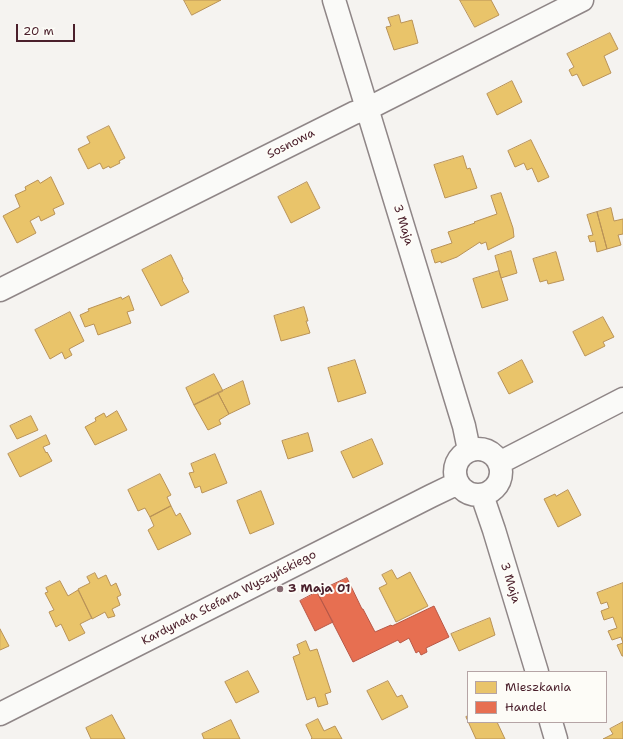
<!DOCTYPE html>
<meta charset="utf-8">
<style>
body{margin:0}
#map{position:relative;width:623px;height:739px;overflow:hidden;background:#f5f3f0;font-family:"Shantell Sans",sans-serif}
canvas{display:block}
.legend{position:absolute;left:467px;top:671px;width:140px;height:52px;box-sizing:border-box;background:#fdfcf7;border:1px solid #b5a4a5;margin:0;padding:5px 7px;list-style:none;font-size:12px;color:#4a1f2b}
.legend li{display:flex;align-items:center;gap:8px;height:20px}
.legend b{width:20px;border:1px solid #b5a4a5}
.scale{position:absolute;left:16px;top:24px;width:59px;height:18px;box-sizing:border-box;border:2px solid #4a1f2b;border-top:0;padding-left:5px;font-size:12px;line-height:14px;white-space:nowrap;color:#4a1f2b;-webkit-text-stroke:3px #fdfcf7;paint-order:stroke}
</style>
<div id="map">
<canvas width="623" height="739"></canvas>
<ul class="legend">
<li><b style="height:11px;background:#e9c46a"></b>Mieszkania</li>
<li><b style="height:11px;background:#e76f51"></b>Handel</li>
</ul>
<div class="scale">20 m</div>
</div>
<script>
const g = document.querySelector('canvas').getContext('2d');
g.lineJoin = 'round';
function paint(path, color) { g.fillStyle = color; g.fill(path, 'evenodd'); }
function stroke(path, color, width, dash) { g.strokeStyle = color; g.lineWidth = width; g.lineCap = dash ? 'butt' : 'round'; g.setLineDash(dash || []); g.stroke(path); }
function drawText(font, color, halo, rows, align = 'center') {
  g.font = font + ' "Shantell Sans",sans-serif'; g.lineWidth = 4; g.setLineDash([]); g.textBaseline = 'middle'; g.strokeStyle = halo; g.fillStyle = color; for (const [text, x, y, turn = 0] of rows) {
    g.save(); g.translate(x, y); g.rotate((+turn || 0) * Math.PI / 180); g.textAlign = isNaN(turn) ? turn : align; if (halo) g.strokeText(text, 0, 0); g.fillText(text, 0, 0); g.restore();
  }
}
const homes = new Path2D(`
 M 184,0 L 221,0 L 192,15 Z
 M 460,0 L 491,0 L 499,15 L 475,27 Z
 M 399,15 L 401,23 L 412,20 L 418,43 L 394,50 L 386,27 L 391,26 L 388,18 Z
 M 610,33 L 618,49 L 604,56 L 611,73 L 583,86 L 577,74 L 572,76 L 569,70 L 574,67 L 567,54 Z
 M 512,81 L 522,102 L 497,115 L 487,94 Z
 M 109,126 L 125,158 L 119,161 L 120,163 L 110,168 L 109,166 L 103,169 L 100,163 L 88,169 L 78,149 L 90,143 L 87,137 Z
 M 531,140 L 549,177 L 538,182 L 532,168 L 527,170 L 524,163 L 515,167 L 508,151 Z
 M 463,156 L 467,169 L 470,168 L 477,188 L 445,198 L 434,165 Z
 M 51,177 L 64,204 L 53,209 L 55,214 L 41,221 L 39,216 L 30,221 L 36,233 L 17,243 L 3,216 L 20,207 L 15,195 L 26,190 L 25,187 L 38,180 L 40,183 Z
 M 307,182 L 320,208 L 291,223 L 278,197 Z
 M 501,193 L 513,228 L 514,237 L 488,250 L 486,242 L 481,244 L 480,242 L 457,257 L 441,263 L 441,261 L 435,263 L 431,250 L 452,243 L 448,232 L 475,223 L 474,222 L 497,214 L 491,196 Z
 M 611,208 L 614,221 L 623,219 L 623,234 L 618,235 L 621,245 L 607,249 L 597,212 Z
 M 597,212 L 607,249 L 597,252 L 595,241 L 590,242 L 588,236 L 593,235 L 587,215 Z
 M 511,251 L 517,273 L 501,278 L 495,256 Z
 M 556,252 L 564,280 L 548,284 L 547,280 L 540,282 L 533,259 Z
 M 171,255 L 183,279 L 182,280 L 189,292 L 161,306 L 142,270 Z
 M 499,271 L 508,300 L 482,308 L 473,279 Z
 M 129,296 L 134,310 L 127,312 L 131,323 L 98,335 L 94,324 L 85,327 L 80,315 L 89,311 L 88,309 L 121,297 L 122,299 Z
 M 304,307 L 308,321 L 306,321 L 310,333 L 281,341 L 274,316 Z
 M 70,312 L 84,341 L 69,349 L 72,355 L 65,359 L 62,352 L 50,359 L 35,330 Z
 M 603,317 L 614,337 L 603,342 L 605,346 L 585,356 L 573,332 Z
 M 355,360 L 366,393 L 338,402 L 328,368 Z
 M 522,360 L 533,382 L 509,394 L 498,373 Z
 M 214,374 L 223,391 L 194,405 L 186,388 Z
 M 243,381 L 250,404 L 229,414 L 218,393 Z
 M 218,393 L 229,414 L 219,420 L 221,424 L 208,430 L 194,405 Z
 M 117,411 L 127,430 L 95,445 L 85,427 L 96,421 L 95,418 L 104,413 L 106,417 Z
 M 31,416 L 38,430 L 17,439 L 10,426 Z
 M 308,433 L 313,451 L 288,459 L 282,441 Z
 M 46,435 L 50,444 L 43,447 L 46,453 L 47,452 L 52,461 L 20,477 L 8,454 Z
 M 372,439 L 383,464 L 353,478 L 341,452 Z
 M 215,454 L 227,483 L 202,493 L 200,486 L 195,488 L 189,473 L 194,472 L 191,464 Z
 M 160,474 L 171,495 L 167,497 L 171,506 L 150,517 L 145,508 L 138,511 L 128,490 Z
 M 568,490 L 581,515 L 558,527 L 544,499 L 555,494 L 556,496 Z
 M 261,491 L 274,524 L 250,534 L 237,501 Z
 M 171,506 L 176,516 L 180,513 L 191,534 L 158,550 L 148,530 L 154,526 L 150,517 Z
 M 392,570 L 397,579 L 410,572 L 428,606 L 396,622 L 379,588 L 387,584 L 382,575 Z
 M 95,573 L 98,579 L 106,575 L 111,586 L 116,583 L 121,595 L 117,597 L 120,605 L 112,609 L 115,616 L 108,618 L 105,612 L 92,619 L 78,589 L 90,583 L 87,577 Z
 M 60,581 L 68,596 L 78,590 L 92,618 L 80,624 L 85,633 L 69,641 L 61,624 L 56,627 L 49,612 L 54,610 L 45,593 L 48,592 L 46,588 Z
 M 623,583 L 623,656 L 622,656 L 617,645 L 623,643 L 621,637 L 612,640 L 608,631 L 617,628 L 613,617 L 604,620 L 601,611 L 609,608 L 607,602 L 601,604 L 597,593 Z
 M 490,618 L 495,635 L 459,651 L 451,634 Z
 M 0,629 L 9,646 L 0,650 Z
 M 306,641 L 310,651 L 317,649 L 331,692 L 325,694 L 328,704 L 318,707 L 315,697 L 307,700 L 293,657 L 300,654 L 297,645 Z
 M 248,671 L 259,692 L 236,703 L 225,682 Z
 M 388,681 L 397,697 L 402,695 L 408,707 L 382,720 L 367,691 Z
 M 112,715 L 125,739 L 91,739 L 86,728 Z
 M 468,716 L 468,722 L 497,722 L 505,739 L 476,739 L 466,717 Z
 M 318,719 L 324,731 L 335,726 L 342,739 L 311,739 L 312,738 L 306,725 Z
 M 231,720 L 240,739 L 204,739 L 202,734 Z
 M 623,722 L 623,739 L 603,739 L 613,734 L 610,729 Z`);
const shops = new Path2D(`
 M 347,578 L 362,609 L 363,609 L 375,632 L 391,625 L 392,626 L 434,606 L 449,637 L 426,648 L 427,652 L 421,655 L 419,651 L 416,653 L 409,638 L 400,643 L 398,640 L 353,662 L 317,592 Z
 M 317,592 L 333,622 L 315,631 L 300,601 Z`);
const minor = new Path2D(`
 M 0,290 L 354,113 L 367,109 L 582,0`);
const tertiary = new Path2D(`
 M 334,0 L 464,426 L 469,450
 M455 472a23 23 0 1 1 46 0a23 23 0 1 1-46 0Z
 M 499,463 L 623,399
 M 482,495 L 494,530 L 537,672
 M 0,714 L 431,496 L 458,483
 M 551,722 L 556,739`);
const markers = [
 [280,589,4,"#866970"]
];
const streetNames = [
 ["Sosnowa",291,144,-27],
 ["3 Maja",403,225,73],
 ["3 Maja",510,583,73],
 ["Kardynała Stefana Wyszyńskiego",229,598,-27]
];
const poiNames = [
 ["3 Maja 01",288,589]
];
paint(homes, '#e9c46a');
stroke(homes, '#b99257', 1);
paint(shops, '#e76f51');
stroke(shops, '#b85746', 1);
stroke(minor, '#8f8687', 25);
stroke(tertiary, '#8f8687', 25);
stroke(minor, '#fafaf8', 22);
stroke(tertiary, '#fafaf8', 22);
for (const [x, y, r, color] of markers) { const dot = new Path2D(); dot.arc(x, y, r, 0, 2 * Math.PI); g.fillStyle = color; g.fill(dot); stroke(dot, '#fdfcf7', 1.5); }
drawText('12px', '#4a1f2b', '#fdfcf7', streetNames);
drawText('bold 12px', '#4a1f2b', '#fdfcf7', poiNames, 'left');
</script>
